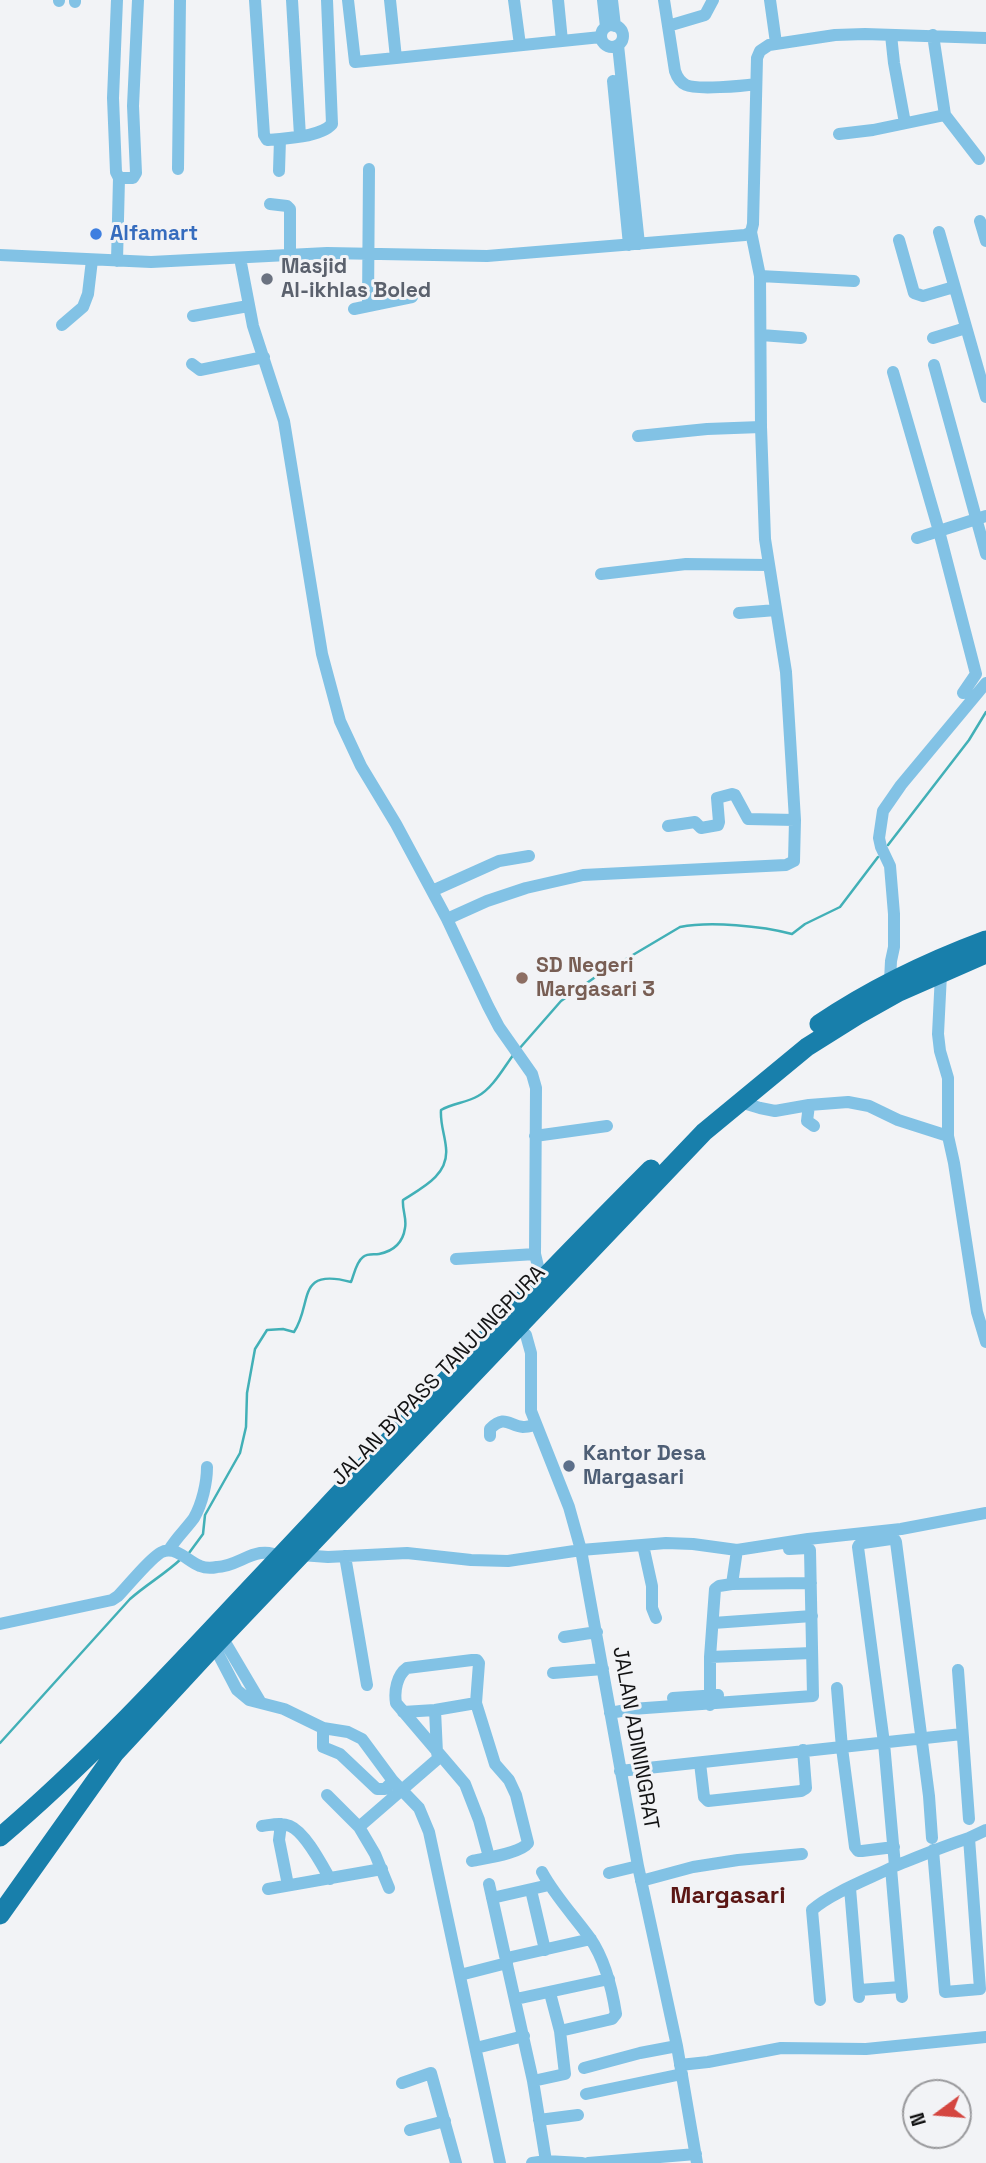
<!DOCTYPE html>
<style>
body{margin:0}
#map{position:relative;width:986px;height:2163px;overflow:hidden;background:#f2f3f6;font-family:"Space Grotesk",sans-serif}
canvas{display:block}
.north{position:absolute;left:902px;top:2079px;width:70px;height:70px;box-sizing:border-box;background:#f2f3f6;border:2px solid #99999c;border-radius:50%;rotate:254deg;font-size:19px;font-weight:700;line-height:28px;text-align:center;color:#131314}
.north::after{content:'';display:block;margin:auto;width:24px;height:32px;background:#d44640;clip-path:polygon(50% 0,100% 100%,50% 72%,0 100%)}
</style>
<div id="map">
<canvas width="986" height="2163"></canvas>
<div class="north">N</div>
</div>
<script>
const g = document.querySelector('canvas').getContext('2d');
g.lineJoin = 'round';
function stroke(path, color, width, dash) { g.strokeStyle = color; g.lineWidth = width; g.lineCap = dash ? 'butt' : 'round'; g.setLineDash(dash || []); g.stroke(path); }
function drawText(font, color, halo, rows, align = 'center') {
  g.font = font + ' "Space Grotesk",sans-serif'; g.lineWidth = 6; g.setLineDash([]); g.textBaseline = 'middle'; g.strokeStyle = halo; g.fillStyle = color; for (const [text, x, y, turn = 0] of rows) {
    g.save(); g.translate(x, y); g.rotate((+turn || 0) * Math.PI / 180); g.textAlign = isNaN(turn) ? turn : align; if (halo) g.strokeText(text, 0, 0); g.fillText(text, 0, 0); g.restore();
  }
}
const stream = new Path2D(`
 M 888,845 L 969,740 L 986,712
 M 519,1049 L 561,1001 L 594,978 L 680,927 C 710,921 762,926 792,934 L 805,924 L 840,907 L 878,857
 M 189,1553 L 203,1534 L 205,1515 L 240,1453 L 246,1427 L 247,1393 L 255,1349 L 267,1330 L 283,1329 L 294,1332 C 313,1304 295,1267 351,1282 C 354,1275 356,1262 363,1257 C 368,1253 374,1255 379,1254 C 394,1251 403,1242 405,1228 C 407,1218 402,1210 403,1200 C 422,1188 449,1175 446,1148 C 445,1135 440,1124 441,1110 C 453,1103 466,1103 478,1096 C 493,1088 504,1067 514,1054
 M 0,1743 L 130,1599 C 147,1584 165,1574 181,1559`);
const minor = new Path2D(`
 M 59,0 L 59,1
 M 255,0 L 264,135 L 267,140 C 284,139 321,137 332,124 L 327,0
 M 292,0 L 300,136
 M 348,0 L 355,62 L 396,58
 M 390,0 L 396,58 L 601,37
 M 514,0 L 520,45
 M 558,0 L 562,41
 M 603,0 L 606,27
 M 612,0 L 615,26
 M 664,0 L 675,71 C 677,77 680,82 686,85 C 696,90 743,86 756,84
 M 770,0 L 776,43
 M 75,2 L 75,0
 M601 36a11 11 0 1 1 22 0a11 11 0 1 1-22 0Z
 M 668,26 L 705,15 L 713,0
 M 891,35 L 894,63 L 905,123
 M 933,35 L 945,115 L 979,159
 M 618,45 L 639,244
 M 613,81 L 629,245
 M 839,134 L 873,130 L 945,115
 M 178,169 L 180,0
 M 279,171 L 280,139
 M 119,178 L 133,178 L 136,173 L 133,106 L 138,0
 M 270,204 L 287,206 L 290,209 L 290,254
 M 980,221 L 986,241
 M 939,232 L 986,397
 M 899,240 L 914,293 L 923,296 L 954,287
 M 0,255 L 151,262 L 327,253 L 487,256 L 745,235 L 751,232 L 753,224 L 757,58 L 760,51 L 769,45 L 835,35 L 865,34 L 986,38
 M 240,258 L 253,326 L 284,421 L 322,654 L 340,721 L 361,766 L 396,824 L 447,919 L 488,1006 L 499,1027 L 532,1074 L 536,1088 L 535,1254 L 541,1279
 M 117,261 L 119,178 L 116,172 L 113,98 L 117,0
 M 760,276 L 854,281
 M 368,306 L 369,169
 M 354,309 L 412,297
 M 193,316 L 248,306
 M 62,325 L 83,307 L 88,294 L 92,260
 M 761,335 L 801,338
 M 933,338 L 966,328
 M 192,364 L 200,370 L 264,357
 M 934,365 L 986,554
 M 893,372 L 939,531 L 976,674 L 963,693
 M 638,436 L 707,429 L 761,427
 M 917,538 L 986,516
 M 601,574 L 686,564 L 768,565
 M 739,613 L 776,610
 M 668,826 L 695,822 L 701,828 L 718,825 L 719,822 L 717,798 L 732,794 L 735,795 L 748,819 L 795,820
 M 432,891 L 499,861 L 529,856
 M 447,919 L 487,901 L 526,888 L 583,875 L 786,865 L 794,861 L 795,820 L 786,672 L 765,539 L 761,427 L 760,276 L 751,232
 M 941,974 L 938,1034 L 940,1051 L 948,1078 L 948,1136 L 954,1163 L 977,1312 L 986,1342
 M 890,981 L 891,961 L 894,947 L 894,914 L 890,866 L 881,847 L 879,838 L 883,811 L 901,785 L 986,683
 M 740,1102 L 760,1108 L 775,1111 L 809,1105 L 848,1102 L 869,1106 L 898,1120 L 948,1136
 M 809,1105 L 807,1121 L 814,1126
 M 535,1136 L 607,1126
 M 456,1259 L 535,1254
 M 518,1327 L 526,1335 L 531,1353 L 531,1411 L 569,1507 L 581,1550 L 638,1866 L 677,2046 L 697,2163
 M 490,1436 L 490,1429 C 505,1414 509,1426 523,1427 C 527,1427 531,1426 535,1425
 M 643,1545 L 652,1586 L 652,1608 L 656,1618
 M 169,1550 C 176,1538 186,1529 194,1518 C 202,1504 207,1483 207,1467
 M 301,1555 L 328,1557 L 407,1553 L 471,1560 L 508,1561 L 581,1550 L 666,1543 L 693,1544 L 737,1550 L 808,1539 L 901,1529 L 986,1513
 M 345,1556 L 367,1685
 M 732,1584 L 737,1550
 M 713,1623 L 812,1616
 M 0,1624 L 112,1600 L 118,1596 C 127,1587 155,1552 165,1551 C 178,1548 189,1562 200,1566 C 205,1568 212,1568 217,1567 C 239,1567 257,1543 280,1557
 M 222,1637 L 261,1703
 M 564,1637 L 597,1632
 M 214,1646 L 237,1690 L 249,1700 L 284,1709 L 323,1728 L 348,1732 L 362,1739 L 393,1781 L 419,1808 L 429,1832 L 500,2163
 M 710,1657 L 812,1653
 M 958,1670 L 969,1819
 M 553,1673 L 603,1669
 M 837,1688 L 842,1748 L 855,1847 L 858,1851 L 862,1851 L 894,1847
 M 673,1698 L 718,1695
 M 710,1705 L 710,1657 L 715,1589 L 719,1586 L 732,1584 L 811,1583
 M 435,1710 L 437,1753
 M 403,1712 L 435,1710 L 476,1703
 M 610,1713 L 632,1709 L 813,1696 L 810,1550 L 808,1548 L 789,1549
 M 323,1728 L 323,1747 L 340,1754 L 377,1789 L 385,1789 L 393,1781
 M 700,1763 L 704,1797 L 708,1801 L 801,1791 L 806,1788 L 803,1750
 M 620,1771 L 962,1734
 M 327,1795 L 359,1827 L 375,1854 L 389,1888
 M 281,1824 L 279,1840 L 288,1885
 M 262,1826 C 271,1825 281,1822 290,1826 C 305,1832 322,1865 330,1879
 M 359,1827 L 441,1756
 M 932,1838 L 929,1796 L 896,1542 L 895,1540 L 891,1539 L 863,1543 L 859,1545 L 858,1547 L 884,1743 L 895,1866 C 920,1856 944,1846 969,1838 L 980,1989 L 945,1992 L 933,1850
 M 969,1838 L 986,1830
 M 472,1861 C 486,1858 521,1853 528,1843 L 516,1795 L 509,1780 L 495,1764 L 476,1703 L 479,1663 L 477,1660 L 472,1660 L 407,1668 C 397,1675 394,1691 396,1703 L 465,1784 L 479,1820 L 489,1857
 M 891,1868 L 902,1997
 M 542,1872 C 555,1896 574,1916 590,1938 C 605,1960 612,1988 616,2014 L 612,2019 L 560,2031
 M 609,1873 L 638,1866
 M 641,1881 L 693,1867 L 738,1860 L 802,1854
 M 489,1884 L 533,2081 L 546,2161
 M 850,1888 L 859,1997
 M 268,1889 L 382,1869
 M 531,1890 L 545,1950
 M 492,1898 L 549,1885
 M 507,1958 L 591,1939
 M 460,1975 L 507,1963
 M 859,1990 L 901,1987
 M 516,1999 L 609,1979
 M 820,2000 L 812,1910 C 831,1893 871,1878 895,1866
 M 476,2048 L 524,2036
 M 680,2065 L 708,2062 L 781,2048 L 866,2049 L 986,2037
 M 584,2068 L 640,2053 L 677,2046
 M 533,2081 L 565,2074 L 560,2031 L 550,1993
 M 402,2083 L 431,2073 L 456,2163
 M 586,2094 L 682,2074
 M 539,2120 L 578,2115
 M 410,2130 L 445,2121
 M 532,2163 L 546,2161 L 582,2163
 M 588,2163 L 696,2154`);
const highway = new Path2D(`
 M 819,1024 C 871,989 927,962 986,940
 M 0,1837 C 91,1760 173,1670 255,1583 C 386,1444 516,1304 651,1169
 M 0,1915 L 115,1753 L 214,1646 L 704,1132 L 807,1047 L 858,1015 L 899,992 L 986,954`);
const markers = [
 [96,234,7,"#3f7fe0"],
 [267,279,7,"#6b7280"],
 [522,978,7,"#8d6e63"],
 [569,1466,7,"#5c6f8a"]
];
const shopNames = [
 ["Alfamart",110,234]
];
const worshipNames = [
 ["Masjid",281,267],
 ["Al-ikhlas Boled",281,291]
];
const educationNames = [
 ["SD Negeri",536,966],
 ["Margasari 3",536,990]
];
const streetNames = [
 ["JALAN BYPASS TANJUNGPURA",439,1376,-46],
 ["JALAN ADININGRAT",635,1738,80]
];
const serviceNames = [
 ["Kantor Desa",583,1454],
 ["Margasari",583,1478]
];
const quarterNames = [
 ["Margasari",728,1896]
];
stroke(stream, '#42b0b7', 2.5);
stroke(minor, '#82c2e5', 12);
stroke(highway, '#187fab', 19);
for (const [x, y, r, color] of markers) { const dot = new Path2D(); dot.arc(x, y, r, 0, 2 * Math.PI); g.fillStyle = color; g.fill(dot); stroke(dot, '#f2f3f6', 2.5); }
drawText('bold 21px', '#366cbe', '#f2f3f6', shopNames, 'left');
drawText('bold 21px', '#5b616d', '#f2f3f6', worshipNames, 'left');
drawText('bold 21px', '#785e54', '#f2f3f6', educationNames, 'left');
drawText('21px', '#131314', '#f2f3f6', streetNames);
drawText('bold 21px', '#4e5e75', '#f2f3f6', serviceNames, 'left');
drawText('bold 24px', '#5b1614', '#f2f3f6', quarterNames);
</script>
